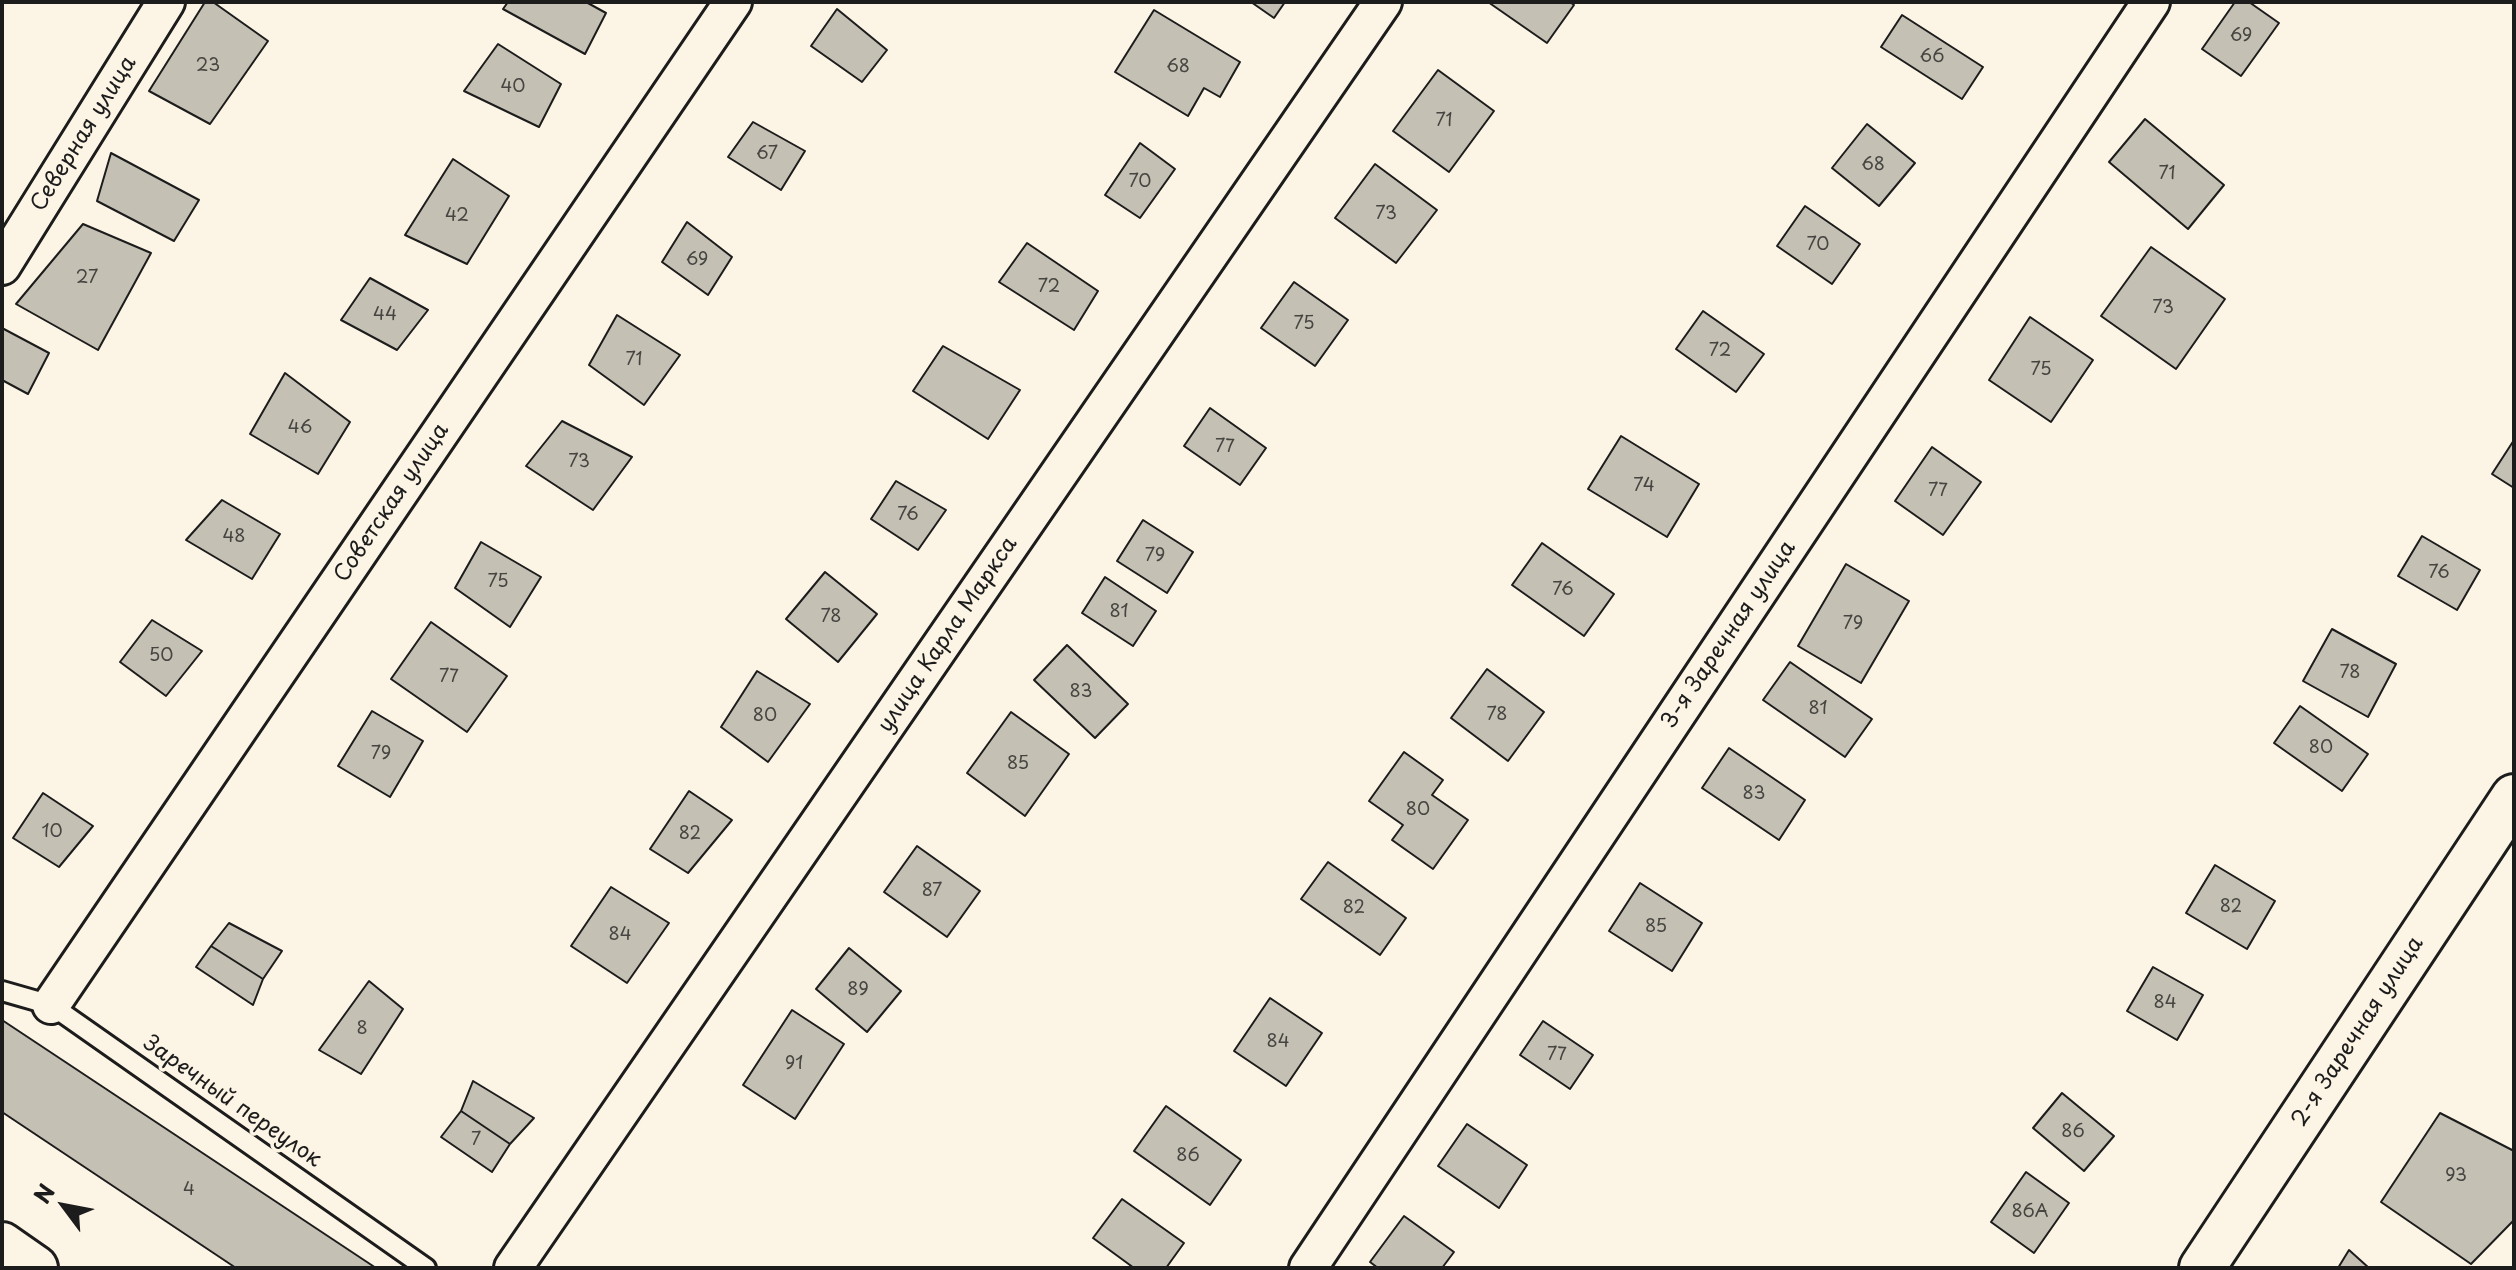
<!DOCTYPE html>
<meta charset="utf-8">
<style>
body{margin:0}
#map{position:relative;width:2516px;height:1270px;overflow:hidden;background:#fcf5e5;font-family:"Playpen Sans",sans-serif}
canvas{display:block}
.frame{position:absolute;inset:0;border:4px solid #1c1c1c;pointer-events:none}
.north{position:absolute;left:24px;top:1166px;width:80px;height:80px;-webkit-text-stroke:6px #fcf5e5;paint-order:stroke;rotate:302deg;font-size:22px;font-weight:700;line-height:32px;text-align:center;color:#1c1c1c}
.north::after{content:'';display:block;margin:auto;width:28px;height:36px;background:#1c1c1c;clip-path:polygon(50% 0,100% 100%,50% 72%,0 100%)}
</style>
<div id="map">
<canvas width="2516" height="1270"></canvas>
<div class="frame"></div>
<div class="north">N</div>
</div>
<script>
const g = document.querySelector('canvas').getContext('2d');
g.lineJoin = 'round';
function paint(path, color) { g.fillStyle = color; g.fill(path, 'evenodd'); }
function stroke(path, color, width, dash) { g.strokeStyle = color; g.lineWidth = width; g.lineCap = dash ? 'butt' : 'round'; g.setLineDash(dash || []); g.stroke(path); }
function drawText(font, color, halo, rows, align = 'center') {
  g.font = font + ' "Playpen Sans",sans-serif'; g.lineWidth = 7; g.setLineDash([]); g.textBaseline = 'middle'; g.strokeStyle = halo; g.fillStyle = color; for (const [text, x, y, turn = 0] of rows) {
    g.save(); g.translate(x, y); g.rotate((+turn || 0) * Math.PI / 180); g.textAlign = isNaN(turn) ? turn : align; if (halo) g.strokeText(text, 0, 0); g.fillText(text, 0, 0); g.restore();
  }
}
const building = new Path2D(`
 M 205,2 L 213,2 L 268,41 L 210,124 L 149,91 Z
 M 508,2 L 586,2 L 606,13 L 585,54 L 503,9 Z
 M 1251,2 L 1285,2 L 1274,18 Z
 M 1488,2 L 1570,2 L 1574,5 L 1547,43 Z
 M 2235,2 L 2249,2 L 2279,23 L 2241,76 L 2202,49 Z
 M 837,9 L 887,50 L 862,82 L 811,46 Z
 M 1154,10 L 1240,62 L 1220,97 L 1204,88 L 1188,116 L 1115,72 Z
 M 1902,15 L 1983,67 L 1962,99 L 1881,47 Z
 M 498,44 L 561,84 L 539,127 L 464,91 Z
 M 1438,70 L 1494,111 L 1449,172 L 1393,131 Z
 M 2145,119 L 2224,185 L 2188,229 L 2109,162 Z
 M 753,122 L 805,151 L 781,190 L 728,157 Z
 M 1867,124 L 1915,163 L 1879,206 L 1832,168 Z
 M 1140,143 L 1175,169 L 1140,218 L 1105,195 Z
 M 111,153 L 199,200 L 174,241 L 97,201 Z
 M 453,159 L 509,196 L 467,264 L 405,235 Z
 M 1375,164 L 1437,210 L 1396,263 L 1335,218 Z
 M 1805,206 L 1860,244 L 1832,284 L 1777,246 Z
 M 687,222 L 732,257 L 708,295 L 662,262 Z
 M 83,224 L 151,253 L 98,350 L 16,304 Z
 M 1027,243 L 1098,291 L 1074,330 L 999,282 Z
 M 2151,247 L 2225,299 L 2176,369 L 2101,316 Z
 M 370,278 L 428,310 L 397,350 L 341,320 Z
 M 1294,282 L 1348,320 L 1315,366 L 1261,328 Z
 M 1703,311 L 1764,354 L 1736,392 L 1676,349 Z
 M 617,315 L 680,355 L 644,405 L 589,365 Z
 M 2030,317 L 2093,360 L 2051,422 L 1989,380 Z
 M 2,328 L 49,353 L 28,394 L 2,380 Z
 M 943,346 L 1020,390 L 988,439 L 913,391 Z
 M 285,373 L 350,422 L 318,474 L 250,434 Z
 M 1210,408 L 1266,448 L 1240,485 L 1184,446 Z
 M 562,421 L 632,457 L 593,510 L 526,466 Z
 M 1621,436 L 1699,484 L 1667,537 L 1588,489 Z
 M 2514,440 L 2514,488 L 2492,474 Z
 M 1932,447 L 1981,482 L 1943,535 L 1895,501 Z
 M 896,481 L 946,510 L 918,550 L 871,519 Z
 M 222,500 L 280,534 L 252,579 L 186,540 Z
 M 1143,520 L 1193,552 L 1167,593 L 1117,561 Z
 M 2422,536 L 2480,570 L 2457,610 L 2398,576 Z
 M 481,542 L 541,577 L 510,627 L 455,588 Z
 M 1542,543 L 1614,594 L 1584,636 L 1512,585 Z
 M 1846,564 L 1909,601 L 1861,683 L 1798,646 Z
 M 825,572 L 877,614 L 838,662 L 786,619 Z
 M 1105,577 L 1156,611 L 1133,646 L 1082,613 Z
 M 152,620 L 202,651 L 166,696 L 120,662 Z
 M 431,622 L 507,676 L 467,732 L 391,679 Z
 M 2332,629 L 2396,664 L 2368,717 L 2303,681 Z
 M 1067,645 L 1128,704 L 1095,738 L 1034,680 Z
 M 1790,662 L 1872,719 L 1845,757 L 1763,700 Z
 M 1487,669 L 1544,712 L 1508,761 L 1451,718 Z
 M 757,671 L 810,704 L 768,762 L 721,727 Z
 M 2300,706 L 2368,754 L 2342,791 L 2274,743 Z
 M 372,711 L 423,741 L 390,797 L 338,766 Z
 M 1011,712 L 1069,754 L 1025,816 L 967,773 Z
 M 1729,748 L 1805,800 L 1779,840 L 1702,788 Z
 M 1404,752 L 1443,780 L 1432,795 L 1468,820 L 1433,869 L 1392,840 L 1403,825 L 1369,801 Z
 M 689,791 L 732,820 L 688,873 L 650,849 Z
 M 43,793 L 93,826 L 59,867 L 13,838 Z
 M 917,846 L 980,891 L 947,937 L 884,892 Z
 M 1328,862 L 1406,918 L 1380,955 L 1301,899 Z
 M 2215,865 L 2275,901 L 2247,949 L 2186,913 Z
 M 1640,883 L 1702,923 L 1672,971 L 1609,931 Z
 M 611,887 L 669,923 L 627,983 L 571,946 Z
 M 229,923 L 282,951 L 263,979 L 211,946 Z
 M 211,946 L 263,979 L 253,1005 L 196,967 Z
 M 849,948 L 901,991 L 867,1032 L 816,989 Z
 M 2153,967 L 2203,995 L 2177,1040 L 2127,1011 Z
 M 369,981 L 403,1009 L 361,1074 L 319,1050 Z
 M 1270,998 L 1322,1033 L 1286,1086 L 1234,1051 Z
 M 792,1010 L 844,1044 L 795,1119 L 743,1085 Z
 M 2,1020 L 376,1268 L 236,1268 L 2,1112 Z
 M 1543,1021 L 1593,1055 L 1570,1089 L 1520,1055 Z
 M 473,1081 L 534,1118 L 510,1144 L 461,1111 Z
 M 2062,1093 L 2114,1136 L 2084,1171 L 2033,1128 Z
 M 1166,1106 L 1241,1160 L 1210,1205 L 1134,1151 Z
 M 461,1111 L 510,1144 L 492,1172 L 441,1137 Z
 M 2440,1113 L 2514,1151 L 2514,1220 L 2471,1264 L 2381,1202 Z
 M 1467,1124 L 1527,1165 L 1499,1208 L 1438,1166 Z
 M 2026,1172 L 2069,1203 L 2034,1253 L 1991,1222 Z
 M 1122,1199 L 1184,1243 L 1166,1268 L 1134,1268 L 1093,1238 Z
 M 1404,1216 L 1454,1252 L 1442,1268 L 1378,1268 L 1370,1262 Z
 M 2349,1250 L 2369,1268 L 2338,1268 Z`);
const service = new Path2D(`
 M 2,991 L 51,1005 L 426,1268`);
const minor = new Path2D(`
 M 2,266 L 166,2
 M 51,1005 L 733,2
 M 513,1268 L 1383,2
 M 1308,1268 L 2151,2`);
const tertiary = new Path2D(`
 M 2,1245 L 35,1268`);
const secondary = new Path2D(`
 M 2202,1268 L 2514,797`);
const numberNames = [
 ["69",2241,36],
 ["66",1932,57],
 ["23",208,66],
 ["68",1178,67],
 ["40",513,87],
 ["71",1444,121],
 ["67",767,154],
 ["68",1873,165],
 ["71",2167,174],
 ["70",1140,182],
 ["73",1386,214],
 ["42",457,216],
 ["70",1818,245],
 ["69",697,260],
 ["27",87,278],
 ["72",1049,287],
 ["73",2163,308],
 ["44",385,315],
 ["75",1304,324],
 ["72",1720,351],
 ["71",634,360],
 ["75",2041,370],
 ["46",300,428],
 ["77",1225,447],
 ["73",579,462],
 ["74",1644,486],
 ["77",1938,491],
 ["76",908,515],
 ["48",234,537],
 ["79",1155,556],
 ["76",2439,573],
 ["75",498,582],
 ["76",1563,590],
 ["81",1119,612],
 ["78",831,617],
 ["79",1853,624],
 ["50",161,656],
 ["78",2350,673],
 ["77",449,677],
 ["83",1081,692],
 ["81",1818,709],
 ["78",1497,715],
 ["80",765,716],
 ["80",2321,748],
 ["79",381,754],
 ["85",1018,764],
 ["83",1754,794],
 ["80",1418,810],
 ["10",52,832],
 ["82",690,834],
 ["87",932,891],
 ["82",2231,907],
 ["82",1354,908],
 ["85",1656,927],
 ["84",620,935],
 ["89",858,990],
 ["84",2165,1003],
 ["8",362,1029],
 ["84",1278,1042],
 ["77",1557,1055],
 ["91",794,1064],
 ["86",2073,1132],
 ["7",476,1140],
 ["86",1188,1156],
 ["93",2456,1176],
 ["4",189,1190],
 ["86А",2030,1212]
];
const streetNames = [
 ["Северная улица",84,134,-58],
 ["Советская улица",392,503,-56],
 ["улица Карла Маркса",948,635,-56],
 ["3-я Заречная улица",1729,635,-56],
 ["2-я Заречная улица",2358,1032,-57],
 ["Заречный переулок",232,1102,35]
];
paint(building, '#c4c0b3');
stroke(building, '#1c1c1c', 2);
stroke(service, '#1c1c1c', 24);
stroke(minor, '#1c1c1c', 42);
stroke(tertiary, '#1c1c1c', 50);
stroke(secondary, '#1c1c1c', 50);
stroke(service, '#fcf5e5', 18);
stroke(minor, '#fcf5e5', 36);
stroke(tertiary, '#fcf5e5', 44);
stroke(secondary, '#fcf5e5', 44);
drawText('18px', '#464542', null, numberNames);
drawText('22px', '#1c1c1c', '#fcf5e5', streetNames);
</script>
